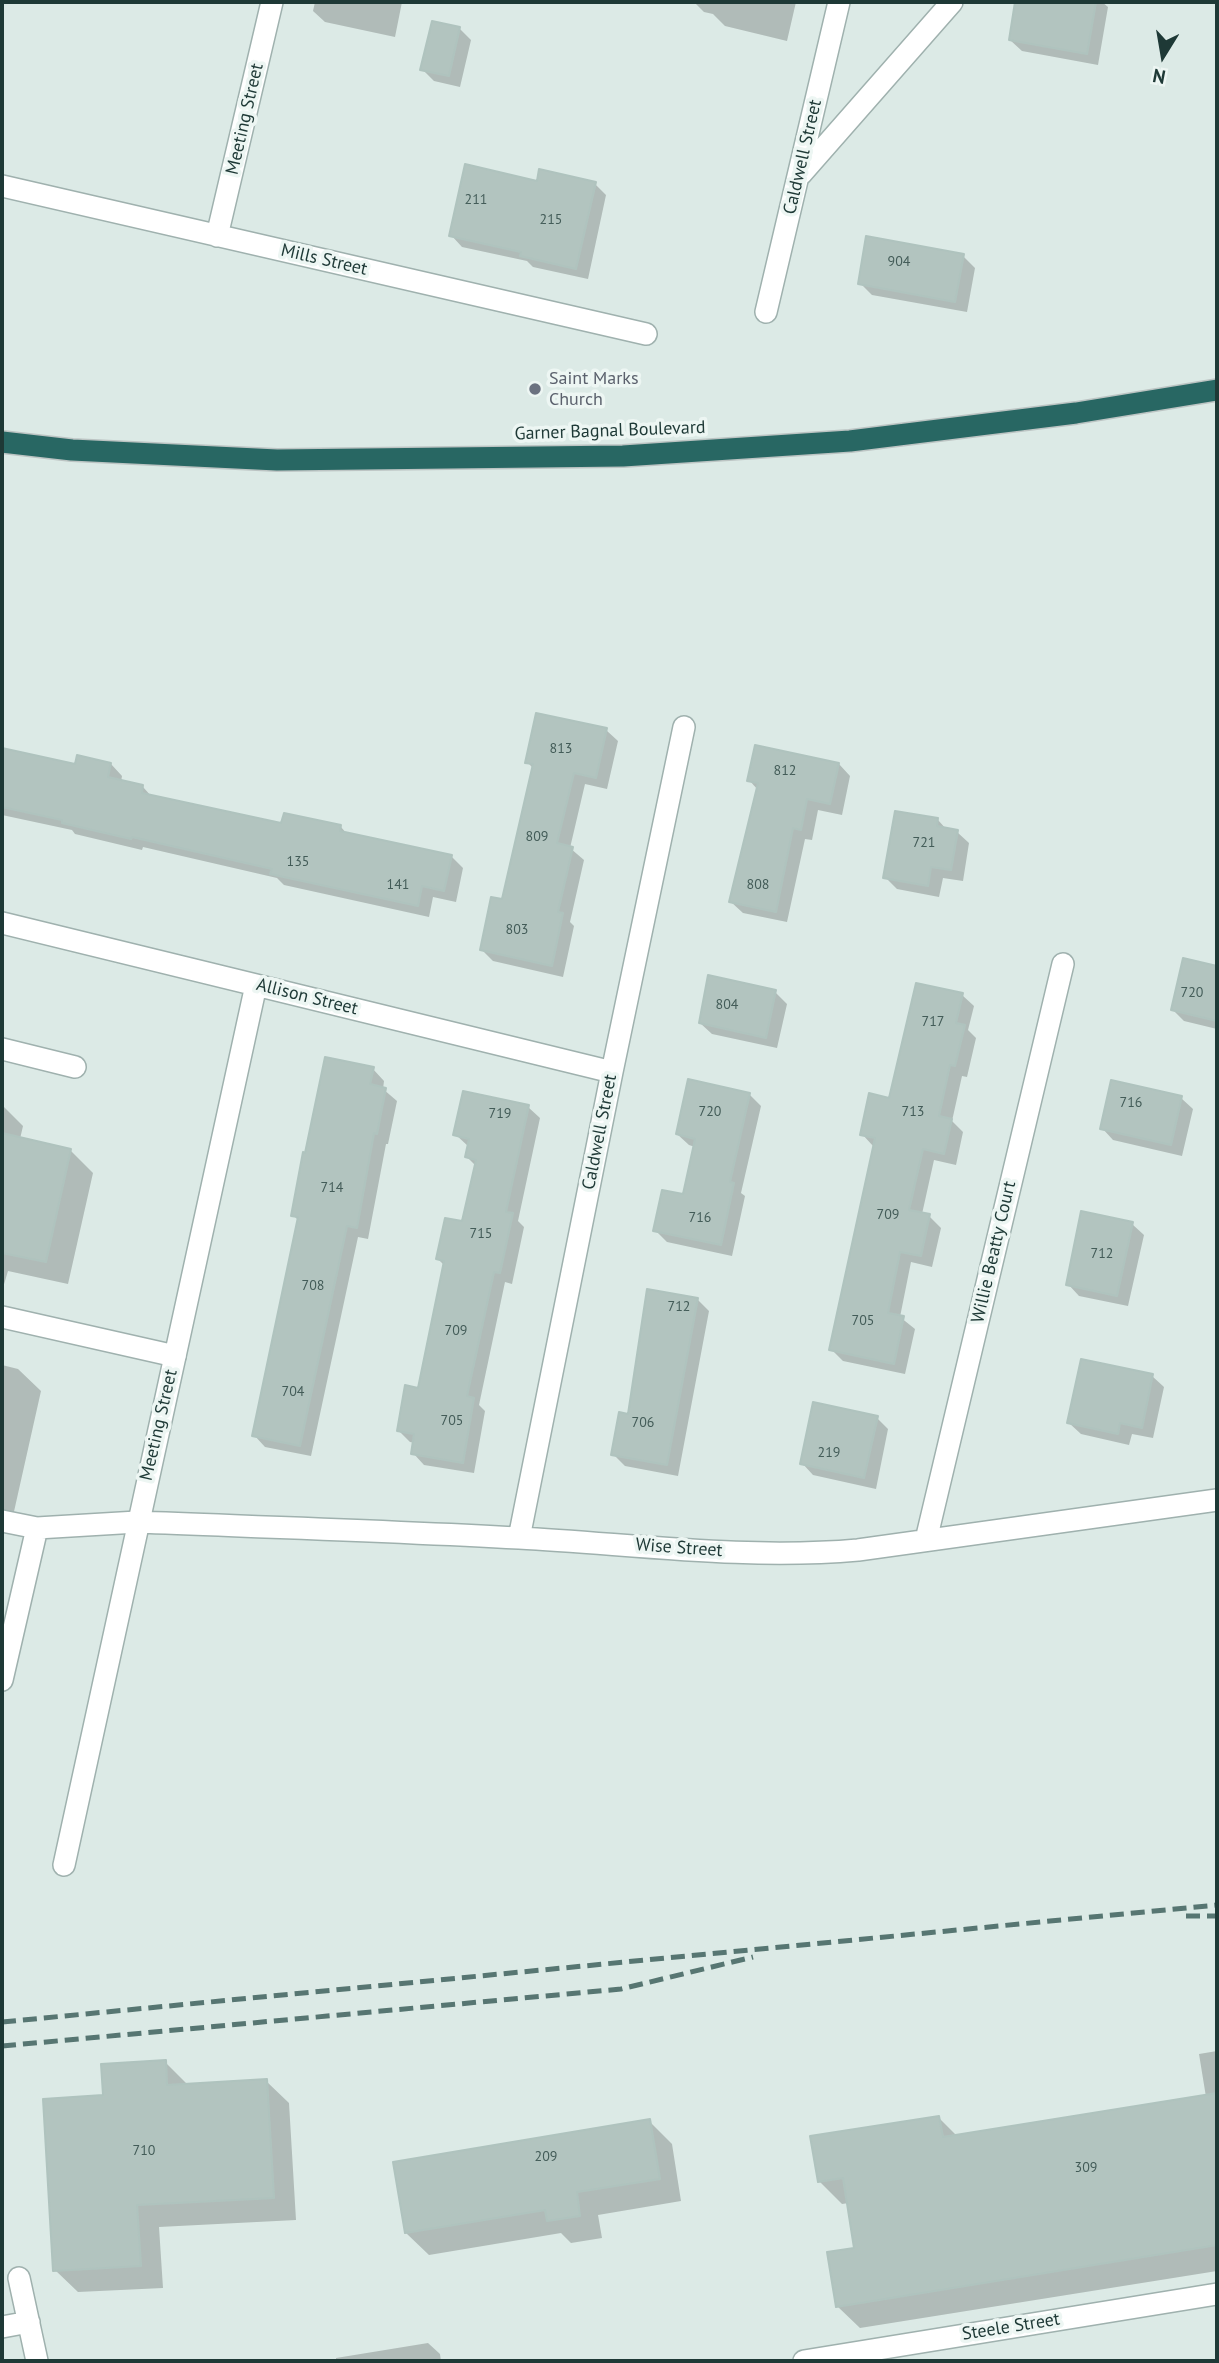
<!DOCTYPE html>
<style>
body{margin:0}
#map{position:relative;width:1219px;height:2363px;overflow:hidden;background:#dceae6;font-family:"PT Sans",sans-serif}
canvas{display:block}
.frame{position:absolute;inset:0;border:4px solid #1e3936;pointer-events:none}
.north{position:absolute;left:1128px;top:21px;width:70px;height:70px;-webkit-text-stroke:5px #edf6f3;paint-order:stroke;rotate:191deg;font-size:19px;font-weight:700;line-height:28px;text-align:center;color:#1e3936}
.north::after{content:'';display:block;margin:auto;width:24px;height:32px;background:#1e3936;clip-path:polygon(50% 0,100% 100%,50% 72%,0 100%)}
</style>
<div id="map">
<canvas width="1219" height="2363"></canvas>
<div class="frame"></div>
<div class="north">N</div>
</div>
<script>
const g = document.querySelector('canvas').getContext('2d');
g.lineJoin = 'round';
function paint(path, color) { g.fillStyle = color; g.fill(path, 'evenodd'); }
function stroke(path, color, width, dash) { g.strokeStyle = color; g.lineWidth = width; g.lineCap = dash ? 'butt' : 'round'; g.setLineDash(dash || []); g.stroke(path); }
function drawText(font, color, halo, rows, align = 'center') {
  g.font = font + ' "PT Sans",sans-serif'; g.lineWidth = 7; g.setLineDash([]); g.textBaseline = 'middle'; g.strokeStyle = halo; g.fillStyle = color; for (const [text, x, y, turn = 0] of rows) {
    g.save(); g.translate(x, y); g.rotate((+turn || 0) * Math.PI / 180); g.textAlign = isNaN(turn) ? turn : align; if (halo) g.strokeText(text, 0, 0); g.fillText(text, 0, 0); g.restore();
  }
}
const shadow = new Path2D(`
 M 315,2 L 402,2 L 395,37 L 325,22 L 313,11 Z
 M 694,2 L 796,2 L 787,41 L 725,26 L 713,14 L 704,12 Z
 M 1017,2 L 1102,2 L 1108,7 L 1098,65 L 1022,51 L 1010,40 Z
 M 459,28 L 471,40 L 460,87 L 434,81 L 422,69 Z
 M 538,183 L 595,184 L 606,195 L 588,279 L 533,267 L 527,261 L 462,247 L 451,235 Z
 M 963,256 L 975,268 L 967,312 L 872,295 L 860,283 Z
 M 606,730 L 618,741 L 607,789 L 585,784 L 570,848 L 584,860 L 570,922 L 574,926 L 563,977 L 493,961 L 482,950 L 503,901 L 534,769 L 527,762 Z
 M 2,750 L 76,766 L 111,764 L 122,776 L 121,782 L 143,787 L 152,797 L 283,826 L 341,827 L 347,834 L 451,856 L 463,868 L 456,902 L 433,897 L 429,917 L 284,885 L 277,878 L 143,847 L 142,850 L 75,834 L 72,830 L 2,815 Z
 M 839,764 L 850,776 L 842,815 L 818,810 L 812,840 L 805,839 L 787,922 L 743,913 L 731,902 L 758,790 L 749,780 Z
 M 938,820 L 947,830 L 957,832 L 969,843 L 963,881 L 943,878 L 939,897 L 897,889 L 885,877 Z
 M 1184,960 L 1217,968 L 1217,1029 L 1184,1021 L 1173,1010 Z
 M 775,992 L 787,1004 L 777,1048 L 712,1034 L 700,1023 Z
 M 962,995 L 974,1006 L 968,1030 L 976,1038 L 967,1077 L 962,1076 L 952,1121 L 963,1132 L 956,1165 L 934,1160 L 922,1214 L 929,1216 L 941,1228 L 932,1267 L 911,1262 L 900,1317 L 915,1329 L 905,1374 L 843,1361 L 831,1349 L 873,1146 L 862,1134 L 890,1100 Z
 M 373,1069 L 384,1081 L 383,1089 L 397,1101 L 388,1144 L 386,1144 L 368,1239 L 358,1237 L 311,1456 L 265,1447 L 254,1435 L 299,1221 L 293,1215 Z
 M 750,1095 L 761,1106 L 741,1193 L 745,1196 L 732,1256 L 667,1242 L 655,1230 L 684,1196 L 695,1147 L 689,1145 L 677,1134 Z
 M 1181,1098 L 1193,1109 L 1182,1156 L 1113,1140 L 1102,1128 Z
 M 2,1105 L 23,1126 L 20,1139 L 70,1150 L 93,1173 L 68,1284 L 8,1271 L 2,1291 Z
 M 528,1107 L 540,1118 L 518,1221 L 524,1227 L 512,1284 L 505,1282 L 479,1405 L 485,1411 L 474,1473 L 424,1465 L 413,1453 L 415,1443 L 410,1442 L 399,1431 L 419,1390 L 445,1266 L 438,1259 L 464,1223 L 476,1166 L 467,1157 L 469,1147 L 455,1134 Z
 M 1132,1224 L 1144,1235 L 1128,1306 L 1079,1296 L 1068,1284 Z
 M 697,1299 L 709,1311 L 678,1476 L 625,1466 L 613,1454 L 629,1416 Z
 M 2,1365 L 18,1369 L 41,1391 L 13,1516 L 2,1513 Z
 M 1152,1376 L 1164,1387 L 1153,1438 L 1132,1434 L 1129,1445 L 1081,1434 L 1069,1423 Z
 M 877,1418 L 888,1429 L 876,1489 L 813,1475 L 802,1463 Z
 M 1217,2051 L 1217,2271 L 860,2328 L 837,2306 L 856,2249 L 849,2203 L 842,2204 L 820,2182 L 939,2118 L 957,2136 L 1206,2097 L 1199,2054 Z
 M 165,2062 L 188,2085 L 266,2081 L 289,2103 L 296,2220 L 159,2227 L 163,2288 L 78,2292 L 55,2270 L 105,2097 Z
 M 649,2121 L 672,2144 L 681,2201 L 598,2215 L 602,2238 L 571,2243 L 561,2233 L 429,2255 L 406,2233 Z
 M 428,2343 L 440,2354 L 441,2361 L 336,2361 L 336,2358 Z`);
const building = new Path2D(`
 M 1015,2 L 1096,2 L 1087,54 L 1009,40 Z
 M 432,21 L 460,27 L 449,76 L 420,70 Z
 M 465,164 L 537,181 L 539,169 L 596,182 L 576,269 L 520,256 L 521,252 L 449,236 Z
 M 866,236 L 964,254 L 955,302 L 858,284 Z
 M 536,713 L 607,728 L 596,778 L 574,773 L 557,843 L 573,847 L 558,912 L 563,913 L 552,966 L 480,950 L 491,897 L 502,899 L 533,764 L 525,763 Z
 M 755,745 L 839,763 L 830,804 L 807,799 L 801,830 L 793,828 L 776,912 L 729,902 L 758,783 L 747,781 Z
 M 2,748 L 75,764 L 77,755 L 111,763 L 108,777 L 143,785 L 142,793 L 281,823 L 284,813 L 341,825 L 340,831 L 452,855 L 444,891 L 422,886 L 418,906 L 270,874 L 272,869 L 132,837 L 131,839 L 62,823 L 62,820 L 2,807 Z
 M 895,811 L 938,818 L 937,826 L 958,830 L 951,870 L 931,867 L 928,886 L 883,878 Z
 M 1183,958 L 1217,966 L 1217,1021 L 1171,1010 Z
 M 708,975 L 776,990 L 766,1038 L 699,1023 Z
 M 916,983 L 963,993 L 956,1023 L 965,1025 L 955,1066 L 950,1065 L 939,1116 L 952,1119 L 944,1154 L 923,1149 L 909,1210 L 930,1214 L 921,1256 L 900,1252 L 888,1313 L 904,1316 L 894,1364 L 829,1350 L 875,1138 L 860,1135 L 869,1093 L 889,1098 Z
 M 325,1057 L 374,1067 L 370,1084 L 386,1088 L 377,1134 L 374,1133 L 357,1228 L 347,1226 L 300,1446 L 252,1436 L 298,1217 L 291,1216 L 303,1152 L 305,1153 Z
 M 688,1079 L 750,1093 L 730,1182 L 734,1183 L 721,1245 L 653,1231 L 662,1190 L 683,1194 L 695,1139 L 676,1134 Z
 M 1111,1080 L 1182,1096 L 1171,1145 L 1100,1129 Z
 M 463,1091 L 529,1105 L 506,1212 L 513,1213 L 500,1273 L 494,1272 L 467,1396 L 474,1398 L 463,1463 L 411,1454 L 414,1434 L 397,1431 L 405,1385 L 418,1388 L 444,1261 L 436,1259 L 445,1218 L 462,1221 L 476,1160 L 465,1157 L 469,1139 L 453,1135 Z
 M 2,1133 L 71,1149 L 46,1262 L 2,1253 Z
 M 1081,1211 L 1133,1222 L 1117,1296 L 1066,1285 Z
 M 647,1289 L 698,1298 L 667,1465 L 611,1455 L 619,1412 L 628,1414 Z
 M 1081,1359 L 1153,1374 L 1142,1428 L 1120,1423 L 1118,1434 L 1067,1423 Z
 M 813,1402 L 878,1416 L 864,1478 L 800,1464 Z
 M 166,2060 L 167,2085 L 267,2079 L 274,2198 L 137,2205 L 141,2266 L 53,2271 L 43,2099 L 103,2095 L 101,2064 Z
 M 1217,2093 L 1217,2245 L 836,2307 L 827,2252 L 854,2248 L 843,2178 L 818,2182 L 810,2136 L 939,2116 L 943,2137 Z
 M 650,2119 L 660,2179 L 577,2192 L 580,2216 L 547,2221 L 545,2210 L 405,2233 L 393,2162 Z`);
const lane = new Path2D(`
 M 2,1049 L 75,1067
 M 2,1317 L 175,1356
 M 2,1521 L 37,1528
 M 2,1680 L 37,1528 L 137,1522`);
const street = new Path2D(`
 M 801,174 L 952,2
 M 2,186 L 646,334
 M 217,236 L 272,2
 M 766,312 L 839,2
 M 2,923 L 612,1072
 M 137,1522 C 264,1527 392,1531 519,1538 C 632,1544 745,1560 858,1550 L 1217,1500
 M 519,1538 L 612,1072 L 684,727
 M 926,1540 L 1063,964
 M 64,1865 L 256,985
 M 19,2278 L 37,2361
 M 2,2327 L 29,2322
 M 804,2361 L 1217,2294`);
const highway = new Path2D(`
 M 2,442 L 72,450 L 277,460 L 623,456 L 850,441 L 1076,413 L 1217,390`);
const rail = new Path2D(`
 M 1186,1916 L 1217,1916
 M 2,2022 L 1217,1905
 M 2,2046 L 621,1989 L 753,1957`);
const markers = [
 [535,389,7,"#6b7280"]
];
const numberNames = [
 ["211",476,200],
 ["215",551,220],
 ["904",899,262],
 ["813",561,749],
 ["812",785,771],
 ["809",537,837],
 ["721",924,843],
 ["135",298,862],
 ["141",398,885],
 ["808",758,885],
 ["803",517,930],
 ["720",1192,993],
 ["804",727,1005],
 ["717",933,1022],
 ["716",1131,1103],
 ["720",710,1112],
 ["713",913,1112],
 ["719",500,1114],
 ["714",332,1188],
 ["709",888,1215],
 ["716",700,1218],
 ["715",481,1234],
 ["712",1102,1254],
 ["708",313,1286],
 ["712",679,1307],
 ["705",863,1321],
 ["709",456,1331],
 ["704",293,1392],
 ["705",452,1421],
 ["706",643,1423],
 ["219",829,1453],
 ["710",144,2151],
 ["209",546,2157],
 ["309",1086,2168]
];
const streetNames = [
 ["Meeting Street",245,119,-77],
 ["Caldwell Street",803,157,-77],
 ["Mills Street",324,260,13],
 ["Garner Bagnal Boulevard",610,431,-2],
 ["Allison Street",307,997,14],
 ["Caldwell Street",600,1132,-79],
 ["Willie Beatty Court",994,1252,-77],
 ["Meeting Street",159,1425,-77],
 ["Wise Street",679,1548,4],
 ["Steele Street",1011,2327,-9]
];
const worshipNames = [
 ["Saint Marks",549,379],
 ["Church",549,400]
];
paint(shadow, '#0003');
paint(building, '#b2c4bf');
stroke(building, '#afc3be', 2);
stroke(lane, '#9fb1ae', 24);
stroke(street, '#9fb1ae', 24);
stroke(highway, '#bcc4c3', 24);
stroke(lane, '#fff', 21);
stroke(street, '#fff', 21);
stroke(highway, '#286763', 21);
stroke(rail, '#577672', 5, [14, 7]);
for (const [x, y, r, color] of markers) { const dot = new Path2D(); dot.arc(x, y, r, 0, 2 * Math.PI); g.fillStyle = color; g.fill(dot); stroke(dot, '#edf6f3', 2.5); }
drawText('14px', '#435c58', null, numberNames);
drawText('18px', '#1e3936', '#edf6f3', streetNames);
drawText('18px', '#5b616d', '#edf6f3', worshipNames, 'left');
</script>
